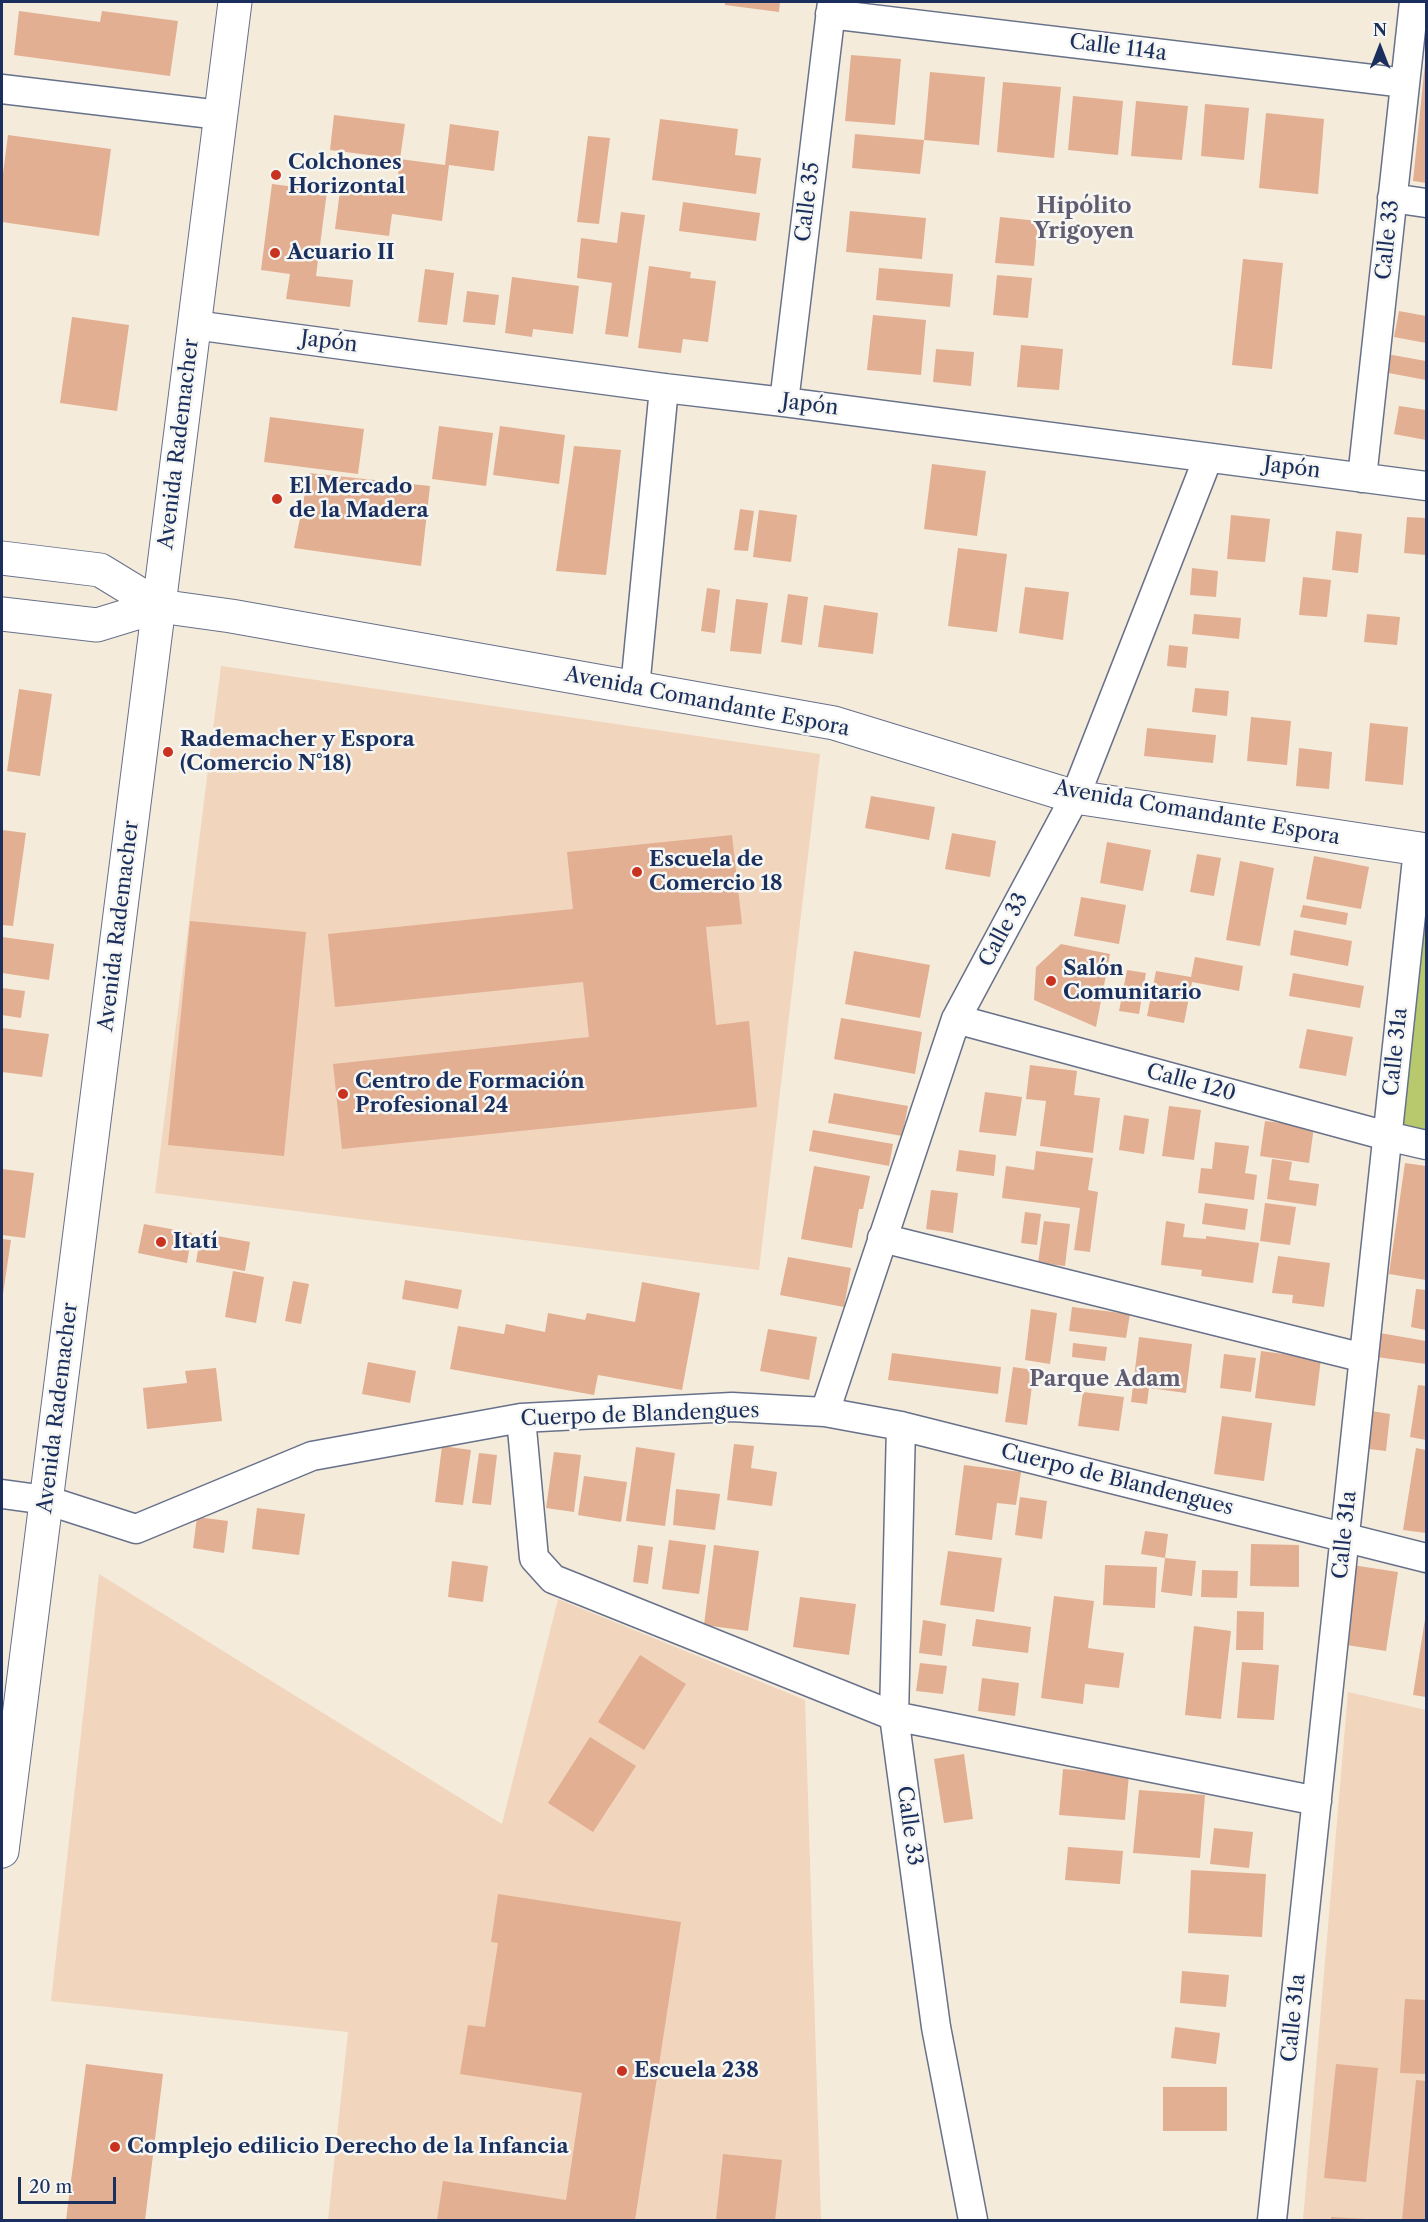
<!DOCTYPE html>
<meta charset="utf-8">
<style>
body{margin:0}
#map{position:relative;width:1428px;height:2222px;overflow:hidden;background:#f5ebdb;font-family:"Libre Caslon Text",serif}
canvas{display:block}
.frame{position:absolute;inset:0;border:3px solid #1b2f5e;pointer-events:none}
.north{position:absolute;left:1350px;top:18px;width:60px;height:60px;-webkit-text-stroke:4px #f6f6f2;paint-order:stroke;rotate:0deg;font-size:16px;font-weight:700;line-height:24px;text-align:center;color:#1b2f5e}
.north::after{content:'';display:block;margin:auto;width:21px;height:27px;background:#1b2f5e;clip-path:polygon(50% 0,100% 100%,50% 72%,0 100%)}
.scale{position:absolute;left:18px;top:2177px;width:98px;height:27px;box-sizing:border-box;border:3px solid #1b2f5e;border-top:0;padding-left:8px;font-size:18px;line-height:21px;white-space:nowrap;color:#1b2f5e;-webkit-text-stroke:4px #f6f6f2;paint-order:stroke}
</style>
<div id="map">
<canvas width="1428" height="2222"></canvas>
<div class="frame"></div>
<div class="north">N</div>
<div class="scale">20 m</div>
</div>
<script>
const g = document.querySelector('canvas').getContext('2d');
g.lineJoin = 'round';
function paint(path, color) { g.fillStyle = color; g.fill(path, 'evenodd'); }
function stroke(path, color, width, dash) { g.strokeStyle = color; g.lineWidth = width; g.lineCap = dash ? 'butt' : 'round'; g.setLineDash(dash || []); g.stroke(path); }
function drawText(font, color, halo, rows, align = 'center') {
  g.font = font + ' "Libre Caslon Text",serif'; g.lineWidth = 5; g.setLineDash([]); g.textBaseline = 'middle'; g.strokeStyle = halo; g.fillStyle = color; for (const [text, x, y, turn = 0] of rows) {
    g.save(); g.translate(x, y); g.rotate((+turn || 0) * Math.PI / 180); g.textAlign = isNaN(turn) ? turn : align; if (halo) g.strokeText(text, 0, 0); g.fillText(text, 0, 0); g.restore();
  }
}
const built = new Path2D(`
 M 221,666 L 820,754 L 759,1270 L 155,1193 Z
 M 99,1574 L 502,1824 L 558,1599 L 805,1700 L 821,2220 L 328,2220 L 348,2032 L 51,2001 Z
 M 1348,1692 L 1426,1710 L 1426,2220 L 1303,2220 Z`);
const green = new Path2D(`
 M 1426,862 L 1426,1133 L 1398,1127 Z`);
const building = new Path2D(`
 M 725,2 L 780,2 L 779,12 L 725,5 Z
 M 19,11 L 100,22 L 102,11 L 178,21 L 170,76 L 14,55 Z
 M 851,55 L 901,59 L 895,125 L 845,121 Z
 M 1425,63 L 1426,63 L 1426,183 L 1413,181 Z
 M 930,72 L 985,77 L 979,145 L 924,140 L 920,174 L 852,168 L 855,134 L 924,140 Z
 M 1003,82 L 1061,87 L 1054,158 L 997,152 Z
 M 1073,96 L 1123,101 L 1118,155 L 1068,150 Z
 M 1136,101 L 1188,106 L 1182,160 L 1131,156 Z
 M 1205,104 L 1249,108 L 1244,160 L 1201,156 Z
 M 1266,113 L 1324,119 L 1318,194 L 1259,188 Z
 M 334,115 L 405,124 L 400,159 L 330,150 Z
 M 660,119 L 738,129 L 735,155 L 761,158 L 756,194 L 652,180 Z
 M 450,124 L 499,131 L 494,171 L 449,165 L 442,221 L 392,214 L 389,236 L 335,229 L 341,183 L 396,191 L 400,159 L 445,165 Z
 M 8,135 L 111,149 L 99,236 L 2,222 L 2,181 Z
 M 588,136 L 610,138 L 599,224 L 577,222 Z
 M 272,184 L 327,191 L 316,276 L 353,280 L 350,307 L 286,299 L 290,274 L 261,270 Z
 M 683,202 L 760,213 L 756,241 L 679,231 Z
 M 850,211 L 926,218 L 922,259 L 846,252 Z
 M 621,212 L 645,215 L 628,337 L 605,334 L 612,283 L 577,278 L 581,238 L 617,243 Z
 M 1000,217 L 1038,221 L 1034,266 L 995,263 Z
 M 1243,259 L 1283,263 L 1272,369 L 1232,365 Z
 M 649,266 L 691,272 L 690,278 L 716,281 L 708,342 L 683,339 L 681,353 L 638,348 Z
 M 879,268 L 953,274 L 950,307 L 876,300 Z
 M 425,269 L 454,273 L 447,325 L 418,322 Z
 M 997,275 L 1032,278 L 1028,318 L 993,315 Z
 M 512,277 L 579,286 L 573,334 L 533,329 L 532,337 L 505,333 Z
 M 467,291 L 499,295 L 495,325 L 463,322 Z
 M 1399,311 L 1426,316 L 1426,343 L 1394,337 Z
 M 873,315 L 926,320 L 921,375 L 867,370 Z
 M 72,317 L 129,325 L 117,411 L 60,403 Z
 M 1021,345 L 1063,349 L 1059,390 L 1017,387 Z
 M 936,349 L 974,352 L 971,386 L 933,382 Z
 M 1381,353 L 1426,361 L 1426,380 L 1378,371 Z
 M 1399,406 L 1426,410 L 1426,440 L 1394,434 Z
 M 270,417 L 364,429 L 358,474 L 264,462 Z
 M 439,426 L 493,433 L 486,486 L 432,479 Z
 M 500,426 L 565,435 L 559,484 L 493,475 Z
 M 574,446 L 621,450 L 606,575 L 556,571 Z
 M 932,464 L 986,471 L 977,536 L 924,529 Z
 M 309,473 L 430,486 L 421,566 L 294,548 Z
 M 740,509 L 754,511 L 748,551 L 734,550 Z
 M 759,510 L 797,515 L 791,562 L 753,557 Z
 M 1231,515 L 1270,519 L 1265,562 L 1227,559 Z
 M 1407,517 L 1426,518 L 1426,555 L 1404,553 Z
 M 1336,531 L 1362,534 L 1358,573 L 1332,570 Z
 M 958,548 L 1007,554 L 997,632 L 948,626 Z
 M 1192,568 L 1218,571 L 1216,597 L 1190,595 Z
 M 1303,577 L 1331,580 L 1327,617 L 1299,615 Z
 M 1025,587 L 1069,592 L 1063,640 L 1019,633 Z
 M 707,588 L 720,590 L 715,633 L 701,631 Z
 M 788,594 L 808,597 L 802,645 L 781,642 Z
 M 736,599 L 768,603 L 761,654 L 730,651 Z
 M 824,605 L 878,613 L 873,654 L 818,647 Z
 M 1194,614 L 1241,618 L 1239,639 L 1192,634 Z
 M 1367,614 L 1400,617 L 1397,645 L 1364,642 Z
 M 1169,645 L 1188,647 L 1186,668 L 1167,666 Z
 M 1195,688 L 1229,691 L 1227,716 L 1192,712 Z
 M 19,689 L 52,694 L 40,776 L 7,771 Z
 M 1251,717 L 1291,721 L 1287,765 L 1247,761 Z
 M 1370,723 L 1408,727 L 1403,785 L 1365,781 Z
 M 1147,728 L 1216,735 L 1213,763 L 1144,756 Z
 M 1299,748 L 1332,752 L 1329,789 L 1296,786 Z
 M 871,796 L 935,807 L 929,840 L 865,828 Z
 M 2,830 L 26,833 L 13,926 L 2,925 Z
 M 952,833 L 996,841 L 990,877 L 945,869 Z
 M 732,835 L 742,924 L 706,927 L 716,1025 L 749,1021 L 757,1107 L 342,1149 L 333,1064 L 589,1037 L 583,982 L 335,1007 L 328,934 L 573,909 L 567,852 Z
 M 1107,842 L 1151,850 L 1143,891 L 1100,883 Z
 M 1197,854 L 1221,858 L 1214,896 L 1190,892 Z
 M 1314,856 L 1369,867 L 1361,909 L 1306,899 Z
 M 1240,861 L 1274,868 L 1260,946 L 1226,940 Z
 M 1081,897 L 1126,905 L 1119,944 L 1074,936 Z
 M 1303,905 L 1348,913 L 1346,925 L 1300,917 Z
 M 190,921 L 306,932 L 284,1156 L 168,1145 Z
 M 1294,930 L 1352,941 L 1348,966 L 1290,955 Z
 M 2,937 L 54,944 L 49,980 L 2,973 Z
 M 1061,944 L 1110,954 L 1096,1027 L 1034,1000 L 1036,967 Z
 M 854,951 L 930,965 L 920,1018 L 845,1004 Z
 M 1195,957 L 1243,966 L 1239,991 L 1192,982 L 1184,1023 L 1147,1016 L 1156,971 L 1191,977 Z
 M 1127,970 L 1146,973 L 1139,1014 L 1119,1011 Z
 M 1293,973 L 1364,986 L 1360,1008 L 1289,996 Z
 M 2,988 L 25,991 L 21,1018 L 2,1015 Z
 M 841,1018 L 922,1032 L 915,1074 L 834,1059 Z
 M 2,1028 L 49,1034 L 42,1077 L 2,1072 Z
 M 1307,1029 L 1353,1037 L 1346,1076 L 1299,1068 Z
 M 1030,1065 L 1077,1071 L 1074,1095 L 1100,1098 L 1093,1153 L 1040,1146 L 1046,1101 L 1026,1099 Z
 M 985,1092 L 1022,1097 L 1016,1136 L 979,1132 Z
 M 834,1093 L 908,1106 L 902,1136 L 828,1123 Z
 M 1169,1106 L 1201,1110 L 1194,1160 L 1162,1156 Z
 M 1124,1115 L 1149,1119 L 1144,1154 L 1119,1150 Z
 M 1265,1121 L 1314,1127 L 1309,1163 L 1260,1156 Z
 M 813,1130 L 893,1144 L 889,1166 L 809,1151 Z
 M 1215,1142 L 1249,1146 L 1245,1173 L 1257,1175 L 1254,1200 L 1198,1193 L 1201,1168 L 1212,1169 Z
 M 959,1150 L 996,1155 L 994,1176 L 956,1171 Z
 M 1036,1151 L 1093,1158 L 1088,1190 L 1098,1192 L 1090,1252 L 1074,1250 L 1080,1208 L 1002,1198 L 1006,1166 L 1034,1170 Z
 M 1272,1159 L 1292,1162 L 1289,1180 L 1319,1184 L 1316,1206 L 1267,1199 Z
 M 1405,1163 L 1426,1166 L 1426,1280 L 1389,1274 Z
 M 814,1166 L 870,1176 L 863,1209 L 859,1209 L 852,1248 L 801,1239 Z
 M 2,1169 L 34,1173 L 25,1238 L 2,1235 Z
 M 931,1190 L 958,1193 L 953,1233 L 926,1229 Z
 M 1205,1203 L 1248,1209 L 1245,1230 L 1202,1224 Z
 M 1265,1203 L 1296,1207 L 1290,1245 L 1260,1241 Z
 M 1025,1212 L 1041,1214 L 1037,1245 L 1021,1243 Z
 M 1044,1221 L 1070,1224 L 1065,1266 L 1038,1263 Z
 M 1166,1221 L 1185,1224 L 1183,1237 L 1206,1239 L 1206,1236 L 1259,1243 L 1253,1283 L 1201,1276 L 1202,1270 L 1161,1265 Z
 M 144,1224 L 192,1233 L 187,1263 L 138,1253 Z
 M 201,1233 L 250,1242 L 245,1271 L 196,1262 Z
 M 2,1239 L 11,1240 L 3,1294 L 2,1294 Z
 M 1278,1256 L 1330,1263 L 1324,1307 L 1292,1303 L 1293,1295 L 1272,1293 Z
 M 788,1257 L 851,1268 L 844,1307 L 780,1295 Z
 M 233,1271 L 264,1277 L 256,1323 L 225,1317 Z
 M 405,1280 L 462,1290 L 458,1309 L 402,1299 Z
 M 293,1281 L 309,1284 L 301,1324 L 285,1321 Z
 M 642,1282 L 700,1293 L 682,1390 L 598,1375 L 594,1395 L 450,1369 L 458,1326 L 504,1334 L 506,1324 L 545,1332 L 548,1313 L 585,1320 L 587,1313 L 635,1322 Z
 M 1416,1289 L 1426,1290 L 1426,1330 L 1411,1327 Z
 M 1072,1307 L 1130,1314 L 1126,1338 L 1069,1331 Z
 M 1031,1309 L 1057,1313 L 1050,1364 L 1025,1360 Z
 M 768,1329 L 817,1337 L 809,1380 L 760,1371 Z
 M 1380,1333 L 1426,1341 L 1426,1364 L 1377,1357 Z
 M 1139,1337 L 1192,1344 L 1186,1393 L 1149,1388 L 1147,1404 L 1131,1402 Z
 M 1073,1343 L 1107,1347 L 1105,1361 L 1072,1357 Z
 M 1261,1351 L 1321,1359 L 1315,1406 L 1255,1398 Z
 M 892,1353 L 1001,1367 L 998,1394 L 888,1380 Z
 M 1224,1354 L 1256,1358 L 1251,1392 L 1220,1388 Z
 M 368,1362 L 416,1371 L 410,1403 L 362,1394 Z
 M 1013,1367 L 1034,1370 L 1027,1425 L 1005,1422 Z
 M 216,1368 L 222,1421 L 147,1429 L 143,1388 L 187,1383 L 185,1371 Z
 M 1418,1385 L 1426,1386 L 1426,1440 L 1410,1437 Z
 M 1083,1392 L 1124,1397 L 1119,1431 L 1078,1426 Z
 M 1365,1410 L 1390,1414 L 1386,1451 L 1360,1448 Z
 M 1222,1416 L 1272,1423 L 1264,1481 L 1214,1474 Z
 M 734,1444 L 754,1446 L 751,1468 L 777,1472 L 772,1506 L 727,1500 Z
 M 442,1446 L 471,1450 L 463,1505 L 435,1502 Z
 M 636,1447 L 675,1453 L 665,1526 L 626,1521 Z
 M 1416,1448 L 1426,1450 L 1426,1533 L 1403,1530 Z
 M 554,1452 L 581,1455 L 574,1512 L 546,1508 Z
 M 479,1453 L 497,1455 L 491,1505 L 472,1503 Z
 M 964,1465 L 1021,1472 L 1016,1505 L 997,1503 L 992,1540 L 955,1535 Z
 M 584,1476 L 627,1482 L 621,1522 L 578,1515 Z
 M 676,1489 L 720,1494 L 715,1530 L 673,1525 Z
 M 1020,1497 L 1047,1501 L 1042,1539 L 1015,1535 Z
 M 257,1508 L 305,1514 L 299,1555 L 252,1549 Z
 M 197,1517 L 228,1521 L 224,1553 L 193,1548 Z
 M 1145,1531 L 1168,1534 L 1165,1558 L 1141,1554 Z
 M 669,1540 L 706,1545 L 699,1594 L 662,1589 Z
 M 1251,1544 L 1299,1545 L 1299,1587 L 1250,1586 Z
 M 638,1545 L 653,1547 L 648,1584 L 633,1582 Z
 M 714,1545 L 759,1551 L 748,1631 L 704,1625 Z
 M 948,1551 L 1002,1558 L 994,1612 L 940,1605 Z
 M 1165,1558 L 1196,1561 L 1192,1596 L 1161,1592 Z
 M 452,1561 L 488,1566 L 483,1602 L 448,1597 Z
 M 1105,1565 L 1157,1567 L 1155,1608 L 1103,1605 Z
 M 1352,1565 L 1398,1572 L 1386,1651 L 1340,1644 Z
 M 1202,1570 L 1238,1571 L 1237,1598 L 1201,1597 Z
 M 1054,1596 L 1094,1601 L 1088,1648 L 1124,1653 L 1119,1688 L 1085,1684 L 1083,1704 L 1041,1698 Z
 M 800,1597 L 856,1604 L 849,1655 L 793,1647 Z
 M 1237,1611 L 1264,1612 L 1263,1650 L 1236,1650 Z
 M 976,1619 L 1031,1627 L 1028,1653 L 972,1646 Z
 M 1425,1619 L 1426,1619 L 1426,1697 L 1413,1695 Z
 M 923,1620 L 946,1624 L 942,1656 L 919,1653 Z
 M 1194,1626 L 1231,1631 L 1221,1719 L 1185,1715 Z
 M 640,1655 L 686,1684 L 644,1750 L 598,1722 Z
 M 1242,1662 L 1279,1665 L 1274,1720 L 1237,1718 Z
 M 920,1663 L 947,1666 L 943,1694 L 916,1691 Z
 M 982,1678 L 1019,1683 L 1015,1716 L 978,1711 Z
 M 590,1737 L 636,1766 L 593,1832 L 548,1803 Z
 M 964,1754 L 973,1819 L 944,1823 L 934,1759 Z
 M 1063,1769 L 1129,1774 L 1125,1820 L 1059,1815 Z
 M 1139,1790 L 1205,1795 L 1200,1858 L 1133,1853 Z
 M 1214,1828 L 1253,1832 L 1249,1868 L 1210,1864 Z
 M 1068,1847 L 1123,1851 L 1120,1884 L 1065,1880 Z
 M 1191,1870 L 1266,1874 L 1262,1937 L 1188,1933 Z
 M 498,1894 L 681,1922 L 635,2220 L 437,2220 L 443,2181 L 566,2200 L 582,2093 L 460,2074 L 468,2025 L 485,2027 L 498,1943 L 491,1942 Z
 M 1182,1971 L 1229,1975 L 1226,2007 L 1180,2003 Z
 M 1405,1999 L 1426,2000 L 1426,2074 L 1400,2073 Z
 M 1175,2027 L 1220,2033 L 1216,2064 L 1171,2058 Z
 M 86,2064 L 163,2074 L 145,2220 L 66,2220 Z
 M 1336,2064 L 1378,2068 L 1366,2182 L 1324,2178 Z
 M 1416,2080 L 1426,2081 L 1426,2220 L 1402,2220 Z
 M 1163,2087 L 1227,2087 L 1227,2131 L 1163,2131 Z
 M 723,2154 L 782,2160 L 775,2220 L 716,2220 Z
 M 1331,2217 L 1365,2219 L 1365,2220 L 1331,2220 Z`);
const street = new Path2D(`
 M 830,14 L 1405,83
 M 2,89 L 220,115
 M 1392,198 L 1426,203
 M 194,325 L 664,388 L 784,402 L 1426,486
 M 784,402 L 832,2
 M 1362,478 L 1414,2
 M 635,688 L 664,388
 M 956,1019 L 1387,1136 L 1426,1145
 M 882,1238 L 1364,1358
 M 825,1412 L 956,1019 L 1075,797 L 1208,458
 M 521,1418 L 534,1558 L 553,1579 L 894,1716 L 1317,1801
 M 901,1426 L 894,1716 L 936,2027 L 973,2220
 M 2,1494 L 46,1500 L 136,1529 L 312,1456 L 521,1418 L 732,1407 L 825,1412 L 901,1426 L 1426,1558
 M 1272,2220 L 1418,849`);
const secondary = new Path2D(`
 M 2,558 L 100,570 L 159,606 L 231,616 L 834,723 L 1075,797 L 1426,850
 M 2,614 L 97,625 L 159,606`);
const primary = new Path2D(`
 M 2,1851 L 235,2`);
const markers = [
 [276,175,6,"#c8321e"],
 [275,253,6,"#c8321e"],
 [277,499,6,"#c8321e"],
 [168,752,6,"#c8321e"],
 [637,872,6,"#c8321e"],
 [1051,981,6,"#c8321e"],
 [343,1094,6,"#c8321e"],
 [161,1242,6,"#c8321e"],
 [622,2071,6,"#c8321e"],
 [115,2147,6,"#c8321e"]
];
const streetNames = [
 ["Calle 114a",1118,48,7],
 ["Calle 35",808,202,-83],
 ["Calle 33",1388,240,-84],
 ["Japón",329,342,7],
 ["Japón",810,405,7],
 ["Avenida Rademacher",179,444,-83],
 ["Japón",1292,468,7],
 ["Avenida Comandante Espora",707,702,11],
 ["Avenida Comandante Espora",1197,813,10],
 ["Avenida Rademacher",119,926,-83],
 ["Calle 33",1004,930,-62],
 ["Calle 31a",1396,1052,-84],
 ["Calle 120",1191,1083,15],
 ["Avenida Rademacher",58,1408,-83],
 ["Cuerpo de Blandengues",640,1415,-2],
 ["Cuerpo de Blandengues",1117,1480,14],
 ["Calle 31a",1345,1535,-84],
 ["Calle 33",909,1826,82],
 ["Calle 31a",1294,2018,-84]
];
const poiNames = [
 ["Colchones",288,163],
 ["Horizontal",288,187],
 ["Acuario II",287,253],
 ["El Mercado",289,487],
 ["de la Madera",289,511],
 ["Rademacher y Espora",180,740],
 ["(Comercio N°18)",180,764],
 ["Escuela de",649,860],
 ["Comercio 18",649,884],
 ["Salón",1063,969],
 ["Comunitario",1063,993],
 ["Centro de Formación",355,1082],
 ["Profesional 24",355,1106],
 ["Itatí",173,1242],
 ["Escuela 238",634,2071],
 ["Complejo edilicio Derecho de la Infancia",127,2147]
];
const neighbourhoodNames = [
 ["Hipólito",1084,207],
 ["Yrigoyen",1084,232],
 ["Parque Adam",1105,1380]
];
paint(built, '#f1d5bd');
paint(green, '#b7c96c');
paint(building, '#e2af92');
stroke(street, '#67718a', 31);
stroke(secondary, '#67718a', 35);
stroke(primary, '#67718a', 35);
stroke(street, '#fff', 28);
stroke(secondary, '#fff', 33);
stroke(primary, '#fff', 33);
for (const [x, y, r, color] of markers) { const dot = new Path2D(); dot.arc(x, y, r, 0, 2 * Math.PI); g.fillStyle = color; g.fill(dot); stroke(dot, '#f6f6f2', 2); }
drawText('21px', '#1b2f5e', '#f6f6f2', streetNames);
drawText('bold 21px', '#1b2f5e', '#f6f6f2', poiNames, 'left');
drawText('bold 22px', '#615c70', '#f6f6f2', neighbourhoodNames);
</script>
